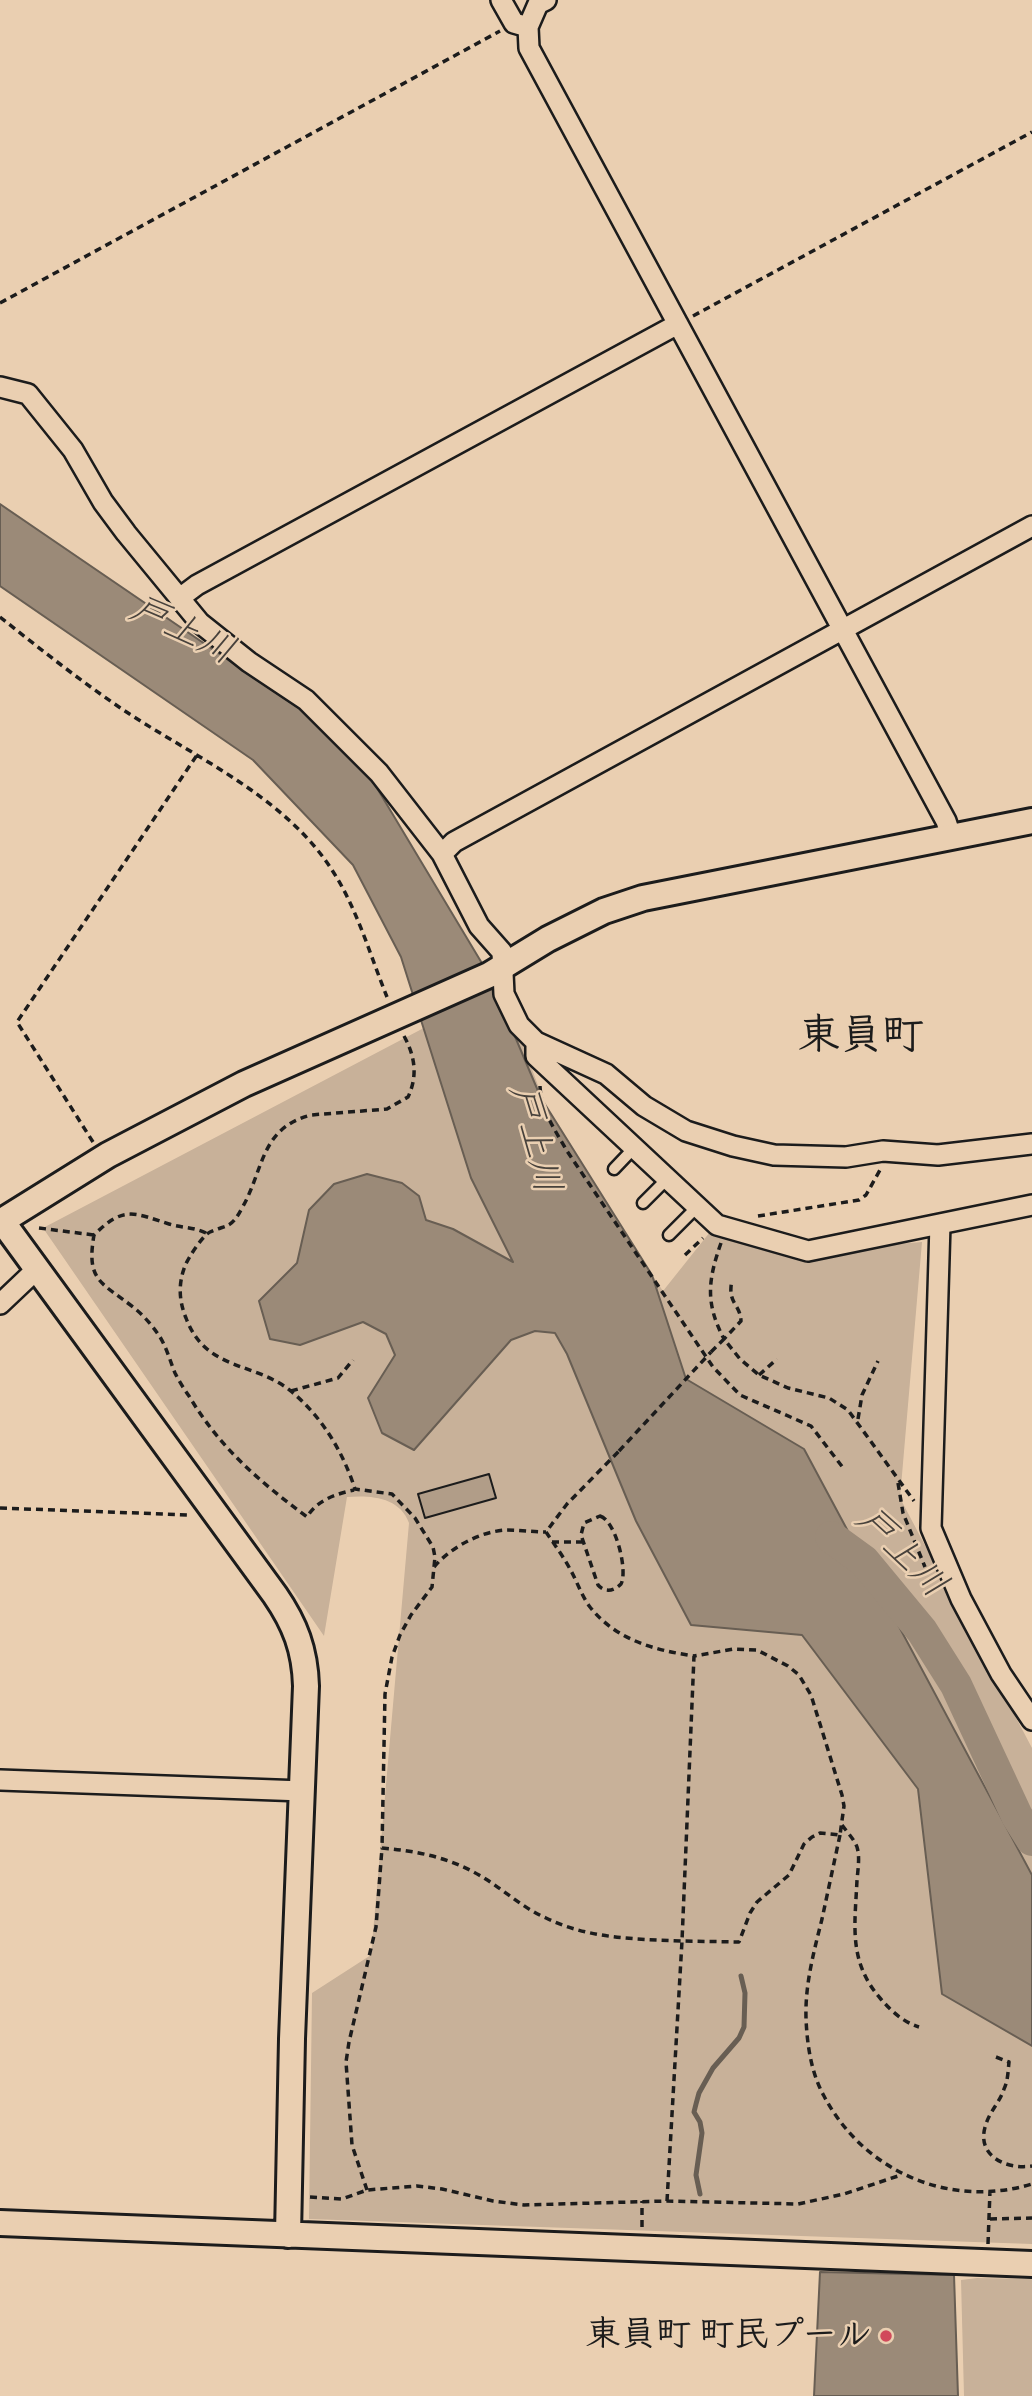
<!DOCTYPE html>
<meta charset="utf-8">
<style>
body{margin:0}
canvas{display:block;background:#eacfb1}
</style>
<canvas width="1032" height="2396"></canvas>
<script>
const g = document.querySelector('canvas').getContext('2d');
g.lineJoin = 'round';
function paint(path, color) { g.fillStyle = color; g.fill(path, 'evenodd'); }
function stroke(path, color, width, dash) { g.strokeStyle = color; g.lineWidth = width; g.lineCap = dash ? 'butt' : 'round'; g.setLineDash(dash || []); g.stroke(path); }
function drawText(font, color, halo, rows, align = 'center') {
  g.font = font + ' Caveat,"Klee One",sans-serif'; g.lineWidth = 5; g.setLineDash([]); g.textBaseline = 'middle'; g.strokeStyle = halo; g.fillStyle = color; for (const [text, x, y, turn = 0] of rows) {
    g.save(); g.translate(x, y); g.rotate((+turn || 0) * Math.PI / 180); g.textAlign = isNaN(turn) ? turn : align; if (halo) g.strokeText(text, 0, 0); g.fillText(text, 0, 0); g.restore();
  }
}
const green = new Path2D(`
 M 504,994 L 555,1131 L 663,1291 L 710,1232 L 808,1251 L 922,1242 L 900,1498 L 1032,1748 L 1032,2244 L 309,2219 L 312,1993 L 371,1955 L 409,1523 C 400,1497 370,1495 347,1497 L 324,1636 L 43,1228 L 439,1020 Z
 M 977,2278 L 1032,2279 L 1032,2396 L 964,2396 L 961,2280 Z`);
const water = new Path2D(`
 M 0,504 L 350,743 L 489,975 L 541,1098 L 652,1275 L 686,1379 L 804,1449 L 1032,1875 L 1032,2046 L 942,1994 L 918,1789 L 802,1635 L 691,1625 L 636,1521 L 567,1354 L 555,1333 L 535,1331 L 511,1340 L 414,1450 L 382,1433 L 368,1398 L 395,1355 L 386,1334 L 363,1322 L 300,1345 L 270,1339 L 259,1301 L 297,1263 L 309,1210 L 334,1184 L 367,1174 L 402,1183 L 419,1196 L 426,1220 L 453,1229 L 513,1262 L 471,1178 L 401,957 L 353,865 L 253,760 L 0,586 Z
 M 820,2272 L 954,2275 L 958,2396 L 814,2396 Z`);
const stream = new Path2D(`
 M 700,2194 L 696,2175 L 702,2133 L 700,2122 L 694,2112 L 696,2104 L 699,2093 L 713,2068 L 739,2038 L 744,2027 L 745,1993 L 741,1976`);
const river = new Path2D(`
 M 831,1537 L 864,1561 L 922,1631 L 956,1685 L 1017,1816 L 1032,1840`);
const building = new Path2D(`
 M 489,1474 L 496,1498 L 425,1518 L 418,1494 Z`);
const path = new Path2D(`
 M 0,303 L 500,31
 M 693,316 L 1032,132
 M 0,617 C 39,648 78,679 119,707 C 191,756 283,794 332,870 C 357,908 370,955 387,997
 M 404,1036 C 415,1056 418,1076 408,1097 L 387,1109 L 311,1115 C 260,1128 264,1170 242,1208 C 231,1229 228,1224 210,1232 C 203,1235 188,1258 185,1266 C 178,1284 179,1301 186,1318 C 206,1372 255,1361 292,1392 C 322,1417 343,1452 355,1489 L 392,1494 L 415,1518 L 433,1547 L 435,1557 L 432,1587 L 411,1615 L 400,1635 L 392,1657 L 385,1694 L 382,1848 C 416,1851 448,1857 479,1875 C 502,1888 521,1907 546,1918 C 589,1939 635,1939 682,1941 L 694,1656 C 654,1650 616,1640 590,1607 C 581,1595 577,1581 570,1569 C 563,1556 554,1544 546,1532 L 567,1504 L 619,1451
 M 540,1086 C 541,1110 555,1130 567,1151 L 713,1367 L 740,1395 L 811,1426 L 844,1469
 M 93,1142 L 17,1022 L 197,755
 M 758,1216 L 859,1200 L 866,1195 L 880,1170
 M 39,1228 L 94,1235
 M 206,1233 C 194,1227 182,1228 169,1224 C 134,1213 124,1205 94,1235 C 86,1281 101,1282 133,1307 C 142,1314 151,1324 158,1334 C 166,1345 170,1361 175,1373 C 179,1381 184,1389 189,1396 C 220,1448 259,1481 307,1517 C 317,1500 336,1494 354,1490
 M 721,1243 C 708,1280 705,1303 724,1339 L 741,1321 C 740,1303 727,1304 732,1280
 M 685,1255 L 703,1238
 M 711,1352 L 724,1339 L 740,1359 L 759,1375 L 788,1388 L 829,1398 L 848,1410 L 914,1501
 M 759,1375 L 777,1359
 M 291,1391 L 338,1378 L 353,1360
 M 858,1419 L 862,1395 L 878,1361
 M 898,1483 L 903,1513 L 925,1567
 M 0,1508 L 190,1515
 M 600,1516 C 616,1521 628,1571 621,1584 C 614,1591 605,1593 598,1585 L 581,1535 L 584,1523 Z
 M 552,1542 L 583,1542
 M 434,1567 C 451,1547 481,1531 507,1530 C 520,1530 533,1532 546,1532
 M 842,1825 C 847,1832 854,1839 857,1847 C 860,1857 858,1869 857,1880 C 855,1925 848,1961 880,1998 C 891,2011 903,2022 919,2027
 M 840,1835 C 834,1863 828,1891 822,1919 C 814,1951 805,1984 806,2018 C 807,2044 811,2073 824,2096 C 864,2172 950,2209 1032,2184
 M 996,2057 L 1009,2062 C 1008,2071 1008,2081 1004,2089 C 1000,2102 990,2111 986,2124 C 975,2155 1005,2170 1032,2166
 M 367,2190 L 352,2145 L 346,2062 L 349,2042 L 376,1927 L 382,1848
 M 310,2197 L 342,2199 L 367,2190 L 417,2186 L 442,2189 L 493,2201 L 524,2205 L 667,2201 L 798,2204 L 844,2194 L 901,2175
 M 667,2201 L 682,1941 L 739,1942 L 750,1913 L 757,1902 L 789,1875 L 804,1844 L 812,1837 L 820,1833 L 840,1835 L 844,1806 L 842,1795 L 811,1695 L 799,1675 L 788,1666 L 757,1650 L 734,1649 L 694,1656
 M 990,2219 L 1032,2218
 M 642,2227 L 642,2201
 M 988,2244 L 990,2191`);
const service = new Path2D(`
 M 614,1169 L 634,1148
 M 643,1203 L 667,1179
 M 669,1235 L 697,1207`);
const minor = new Path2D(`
 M 501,0 L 514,23 L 528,27 L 538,4 L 546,0
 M 528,27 L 529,48 L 946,821 L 951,836
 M 0,387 L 28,394 L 73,450 L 103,502 L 126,533 L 200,623 L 249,662 L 306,700 L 379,773 L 442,854 L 479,926 L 502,952 L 504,994 L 519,1025 L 536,1042 L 606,1074 L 644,1106 L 686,1131 L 733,1146 L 774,1155 L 846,1157 L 883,1151 L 938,1155 L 1032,1144
 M 181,597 L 197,585 L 678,324
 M 442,854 L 454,842 L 1032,526
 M 536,1042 L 536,1056 L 717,1225 L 808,1251 L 1032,1205
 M 940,1224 L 931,1528 L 961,1599 L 1001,1674 L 1032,1720
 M 0,1304 L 38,1268
 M 0,1780 L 303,1791`);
const tertiary = new Path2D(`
 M 0,2223 L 1032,2264
 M 288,2235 L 292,2039 L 306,1686 C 305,1650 295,1624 275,1595 L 2,1221 L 108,1155 L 244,1084 L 489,975 L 548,939 L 604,911 L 643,898 L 1032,821`);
const pathBridge = new Path2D(`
 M 619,1451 L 711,1352`);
const markers = [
 [886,2336,7,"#d1495b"]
];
const poiNames = [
 ["東員町 町民プール",872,2336]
];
const waterNames = [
 ["戸上川",182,631,26],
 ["戸上川",534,1139,76],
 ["戸上川",901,1553,45]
];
const districtNames = [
 ["東員町",861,1037]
];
paint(green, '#c8b199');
paint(water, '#9b8a78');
stroke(water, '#685e53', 2);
stroke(stream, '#685e53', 5);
stroke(river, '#9b8a78', 32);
paint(building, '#b19d88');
stroke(building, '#1c1c1c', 2);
stroke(service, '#1c1c1c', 15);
stroke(minor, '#1c1c1c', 24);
stroke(tertiary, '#1c1c1c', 30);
stroke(path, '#1c1c1c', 3.5, [7, 5]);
stroke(service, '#eacfb1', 10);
stroke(minor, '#eacfb1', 19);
stroke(tertiary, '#eacfb1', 24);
stroke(pathBridge, '#1c1c1c', 3.5, [7, 5]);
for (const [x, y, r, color] of markers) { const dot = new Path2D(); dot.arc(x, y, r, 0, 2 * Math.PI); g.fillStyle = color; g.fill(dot); stroke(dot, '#eacfb1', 2.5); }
drawText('bold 35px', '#1c1c1c', '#eacfb1', poiNames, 'right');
drawText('italic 37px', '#48423c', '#eacfb1', waterNames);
drawText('bold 42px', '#1c1c1c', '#eacfb1', districtNames);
</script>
